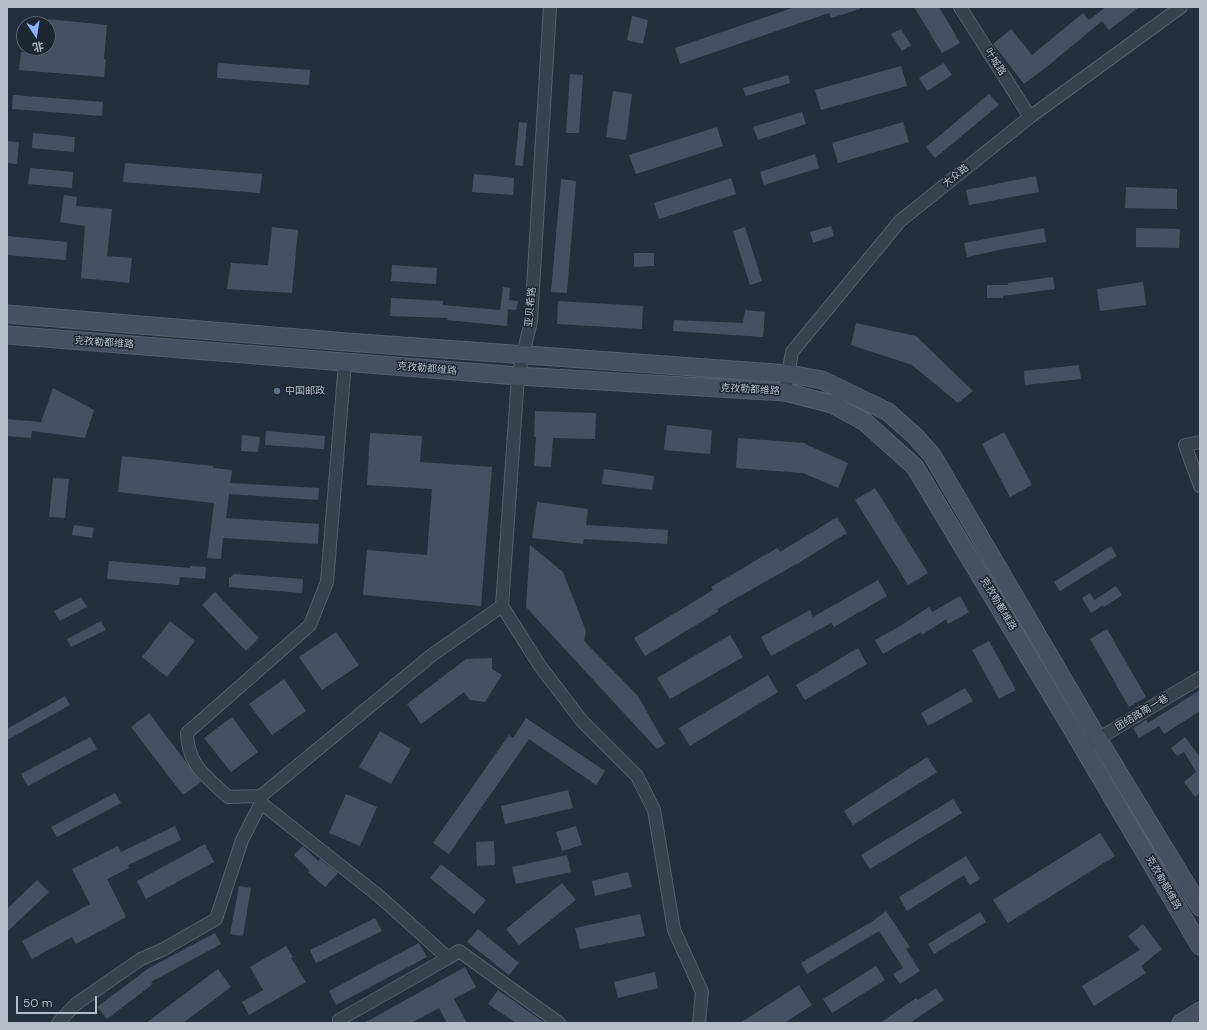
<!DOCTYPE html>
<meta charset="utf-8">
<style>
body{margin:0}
#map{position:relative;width:1207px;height:1030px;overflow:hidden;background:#242f3e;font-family:"DM Sans","Noto Sans SC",sans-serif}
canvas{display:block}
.frame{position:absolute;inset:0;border:8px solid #b4bcc9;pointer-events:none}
.north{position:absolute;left:16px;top:16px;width:40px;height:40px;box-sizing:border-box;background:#1d2633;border:1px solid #59626f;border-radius:50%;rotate:168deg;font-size:11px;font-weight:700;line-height:16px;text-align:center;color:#b4bcc9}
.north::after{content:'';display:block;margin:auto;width:14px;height:18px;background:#8ab4f8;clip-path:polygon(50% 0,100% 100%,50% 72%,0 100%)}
.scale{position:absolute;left:16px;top:996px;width:81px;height:18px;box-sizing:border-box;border:2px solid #b4bcc9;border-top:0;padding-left:5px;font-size:12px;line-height:14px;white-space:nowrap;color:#b4bcc9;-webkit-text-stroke:3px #1d2633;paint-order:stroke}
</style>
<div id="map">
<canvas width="1207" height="1030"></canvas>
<div class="frame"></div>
<div class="north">北</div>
<div class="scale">50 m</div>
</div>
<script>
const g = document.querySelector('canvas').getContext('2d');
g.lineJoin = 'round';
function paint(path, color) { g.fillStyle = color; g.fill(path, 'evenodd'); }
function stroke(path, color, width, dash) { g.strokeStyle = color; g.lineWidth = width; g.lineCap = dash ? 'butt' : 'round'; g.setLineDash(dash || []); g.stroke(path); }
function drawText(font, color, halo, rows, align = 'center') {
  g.font = font + ' "DM Sans","Noto Sans SC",sans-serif'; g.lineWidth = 3; g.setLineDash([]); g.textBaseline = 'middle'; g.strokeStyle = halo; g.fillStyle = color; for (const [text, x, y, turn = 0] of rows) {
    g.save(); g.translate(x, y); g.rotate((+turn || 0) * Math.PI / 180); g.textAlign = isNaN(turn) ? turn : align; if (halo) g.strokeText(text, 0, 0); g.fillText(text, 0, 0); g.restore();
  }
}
const building = new Path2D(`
 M 795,7 L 860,7 L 860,9 L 831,18 L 829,13 L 680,64 L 675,48 Z
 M 914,7 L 939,7 L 960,43 L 942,53 Z
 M 1106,7 L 1139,7 L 1109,30 L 1102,21 L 1049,65 L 1024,84 L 993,44 L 1011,29 L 1032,55 L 1083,13 L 1089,20 Z
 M 632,16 L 648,20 L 643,44 L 627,40 Z
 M 48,19 L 107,25 L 104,59 L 106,60 L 104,77 L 19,70 L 21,52 L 48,54 Z
 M 901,29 L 911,45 L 902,51 L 891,34 Z
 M 218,63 L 310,70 L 309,85 L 217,78 Z
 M 944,63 L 952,75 L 927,91 L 919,78 Z
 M 901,66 L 907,86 L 821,110 L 815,90 Z
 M 570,74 L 583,75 L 579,133 L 566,133 Z
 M 788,75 L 790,83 L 746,96 L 743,88 Z
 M 613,91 L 632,94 L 626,140 L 606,137 Z
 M 989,94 L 999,105 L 935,158 L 926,147 Z
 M 13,95 L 103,102 L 102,116 L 12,109 Z
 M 802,112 L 806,124 L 758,140 L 753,127 Z
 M 519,122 L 527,123 L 523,166 L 515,165 Z
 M 903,122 L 909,142 L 838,163 L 832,143 Z
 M 717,127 L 723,146 L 636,174 L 629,155 Z
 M 33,133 L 75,137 L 74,152 L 32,148 Z
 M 7,141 L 19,142 L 17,164 L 7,163 Z
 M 815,154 L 819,168 L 764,185 L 760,172 Z
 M 125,163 L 262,174 L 260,193 L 123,182 Z
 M 30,168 L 73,172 L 72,188 L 28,184 Z
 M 474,174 L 514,178 L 513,195 L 472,192 Z
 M 1036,176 L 1039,192 L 969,205 L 966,190 Z
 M 731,178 L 736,194 L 659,219 L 654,203 Z
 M 561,179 L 576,181 L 567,293 L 551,292 Z
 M 1126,187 L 1177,189 L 1177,209 L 1125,208 Z
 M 64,195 L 77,197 L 76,206 L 112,209 L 107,256 L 132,258 L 129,283 L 81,278 L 85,226 L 60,222 Z
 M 831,226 L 834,236 L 813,243 L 810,232 Z
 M 272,227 L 298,230 L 292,293 L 227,289 L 231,263 L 268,265 Z
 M 745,227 L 762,281 L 750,285 L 733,231 Z
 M 1044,228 L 1046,242 L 1004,249 L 967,257 L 964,243 Z
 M 1136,228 L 1180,229 L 1179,248 L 1136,247 Z
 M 7,236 L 67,242 L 66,260 L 7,255 Z
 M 634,253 L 654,253 L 654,266 L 634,267 Z
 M 392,265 L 437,268 L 436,284 L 391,281 Z
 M 1053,277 L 1055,289 L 1003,296 L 1003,298 L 987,298 L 987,285 L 1008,285 L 1008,283 Z
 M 1143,282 L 1146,305 L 1100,311 L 1097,289 Z
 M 503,287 L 510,288 L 509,300 L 518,301 L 516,310 L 508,309 L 507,326 L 447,320 L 448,318 L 390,316 L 391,298 L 443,301 L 443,305 L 500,310 Z
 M 558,301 L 643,306 L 642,329 L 557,324 Z
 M 745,310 L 765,312 L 763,337 L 673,331 L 674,320 L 743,323 Z
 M 856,323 L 916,336 L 973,391 L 958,403 L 912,365 L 851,345 Z
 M 1079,365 L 1081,379 L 1025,385 L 1024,371 Z
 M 53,388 L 94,410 L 85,438 L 32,431 L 31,438 L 7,436 L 7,419 L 41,422 Z
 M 535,411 L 596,413 L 595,439 L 553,438 L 551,467 L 534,466 L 536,437 L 534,437 Z
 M 667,425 L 712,430 L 710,454 L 664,450 Z
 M 266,431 L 325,436 L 324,449 L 265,445 Z
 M 1004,432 L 1032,485 L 1010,497 L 982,444 Z
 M 370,433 L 422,436 L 420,462 L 492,467 L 481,606 L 363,595 L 367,550 L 427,555 L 432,489 L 367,485 Z
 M 242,435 L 260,437 L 258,452 L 241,451 Z
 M 738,438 L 805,443 L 805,444 L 848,463 L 838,488 L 803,473 L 736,468 Z
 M 122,456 L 213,466 L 213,468 L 232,470 L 230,483 L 319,488 L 318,500 L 229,494 L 226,518 L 319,524 L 318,544 L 223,538 L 221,559 L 207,558 L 214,503 L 118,492 Z
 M 604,469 L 654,476 L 652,490 L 602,484 Z
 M 53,478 L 69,479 L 65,518 L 49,517 Z
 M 875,488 L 928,573 L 908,585 L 855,500 Z
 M 537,502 L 588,509 L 586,525 L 668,530 L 667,544 L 584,539 L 583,544 L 532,538 Z
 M 837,517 L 847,533 L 800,562 L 717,609 L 719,611 L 645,656 L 634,638 L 713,590 L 711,587 L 777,548 L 780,552 Z
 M 74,525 L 94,528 L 92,538 L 72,535 Z
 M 530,545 L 563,572 L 586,631 L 584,641 L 638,696 L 665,744 L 657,749 L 526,607 Z
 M 1111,546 L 1117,556 L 1060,591 L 1054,582 Z
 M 109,561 L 190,568 L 190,566 L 206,567 L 205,579 L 180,577 L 179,585 L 107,579 Z
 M 234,574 L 303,579 L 302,593 L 229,587 L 229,578 Z
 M 878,580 L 887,596 L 834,627 L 831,623 L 771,656 L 761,637 L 810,610 L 813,617 Z
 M 1116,586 L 1122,595 L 1104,607 L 1103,605 L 1091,613 L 1082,598 L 1090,593 L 1094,600 Z
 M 215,592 L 259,638 L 246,651 L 202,605 Z
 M 960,596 L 969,612 L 948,624 L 946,619 L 922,635 L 921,632 L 883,654 L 875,640 L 900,626 L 929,607 L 932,612 Z
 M 81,597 L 87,607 L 60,621 L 54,611 Z
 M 101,621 L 106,630 L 71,647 L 67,639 Z
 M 170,621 L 195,641 L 167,677 L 142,657 Z
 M 1107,629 L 1146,697 L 1129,707 L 1090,639 Z
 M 336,632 L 359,665 L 322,690 L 299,657 Z
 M 730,635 L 743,657 L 670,699 L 657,678 Z
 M 989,641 L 1016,690 L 999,699 L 972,650 Z
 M 858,648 L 867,664 L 805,700 L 796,685 Z
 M 492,658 L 492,669 L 502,675 L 485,702 L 470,700 L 464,692 L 421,724 L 407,704 L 466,659 Z
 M 768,675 L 778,692 L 690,746 L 679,728 Z
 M 284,679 L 306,711 L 272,735 L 249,704 Z
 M 965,688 L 973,701 L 928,726 L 921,713 Z
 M 1200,690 L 1200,711 L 1164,734 L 1159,726 L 1139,738 L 1133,728 L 1146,720 L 1148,723 Z
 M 65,696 L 70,705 L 7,740 L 7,729 Z
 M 149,713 L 201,782 L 183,795 L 131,727 Z
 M 232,717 L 258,752 L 231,772 L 204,738 Z
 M 526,718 L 605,771 L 596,785 L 529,739 L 449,854 L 433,843 L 509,735 L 513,738 Z
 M 380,731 L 411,749 L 391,784 L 359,767 Z
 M 90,737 L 97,749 L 28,786 L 21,774 Z
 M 1185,737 L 1200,757 L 1200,793 L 1195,797 L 1184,782 L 1196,772 L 1184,752 L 1177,756 L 1171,748 Z
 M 927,757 L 937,772 L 853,825 L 844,811 Z
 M 568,790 L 573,808 L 505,824 L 501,806 Z
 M 115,793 L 121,803 L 57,837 L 51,827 Z
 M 346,794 L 377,807 L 360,846 L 329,833 Z
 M 953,799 L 962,813 L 870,869 L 861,855 Z
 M 175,826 L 181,840 L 128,865 L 129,868 L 107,879 L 126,917 L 76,944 L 72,937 L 32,959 L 22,941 L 90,904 L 72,869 L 118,846 L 121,852 Z
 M 576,826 L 582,845 L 562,851 L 556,832 Z
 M 1100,833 L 1115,856 L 1008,923 L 993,900 Z
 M 494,841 L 495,865 L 477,866 L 476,842 Z
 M 205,844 L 214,862 L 146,899 L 137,881 Z
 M 303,846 L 318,861 L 320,859 L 338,873 L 325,887 L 308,872 L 310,871 L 294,855 Z
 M 567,855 L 571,872 L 516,884 L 512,867 Z
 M 966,856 L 980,879 L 970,885 L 964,875 L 907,911 L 899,897 Z
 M 441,864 L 486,900 L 474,914 L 430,878 Z
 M 628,872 L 632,887 L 595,896 L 592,881 Z
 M 37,880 L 49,892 L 7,932 L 7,909 Z
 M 562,883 L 576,900 L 519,945 L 506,929 Z
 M 239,886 L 251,888 L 243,936 L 230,934 Z
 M 886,911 L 910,947 L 906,949 L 920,971 L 900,984 L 893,974 L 903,968 L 879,931 L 807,974 L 801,963 L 873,921 Z
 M 980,912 L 986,922 L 934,954 L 928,944 Z
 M 640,914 L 645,936 L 580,949 L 575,928 Z
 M 375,918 L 382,931 L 316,963 L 310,950 Z
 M 1143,924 L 1162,949 L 1141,966 L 1146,973 L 1094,1006 L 1082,986 L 1140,950 L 1128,936 Z
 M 478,929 L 519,963 L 509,975 L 467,942 Z
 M 215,933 L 221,944 L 151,982 L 153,984 L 107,1019 L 97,1007 L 149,968 Z
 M 419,943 L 427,957 L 336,1005 L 329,991 Z
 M 286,946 L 293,957 L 291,958 L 306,982 L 249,1015 L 242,1002 L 263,990 L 250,967 Z
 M 876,966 L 885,980 L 832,1013 L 823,999 Z
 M 465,967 L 476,987 L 454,999 L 467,1023 L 447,1023 L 439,1008 L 411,1023 L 364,1023 Z
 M 218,969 L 231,987 L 183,1023 L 146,1023 Z
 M 655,972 L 658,988 L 618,998 L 614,982 Z
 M 799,985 L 812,1005 L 784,1023 L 740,1023 Z
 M 936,988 L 944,1000 L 910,1023 L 880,1023 L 916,998 L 918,1000 Z
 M 498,990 L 545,1023 L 516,1023 L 488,1004 Z`);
const street = new Path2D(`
 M 960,7 L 1030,117
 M 785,392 L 792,352 L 900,221 L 1030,117 L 1181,7
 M 1200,442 L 1185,445 L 1200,486
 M 502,606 L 518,376 L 531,321 L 550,7
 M 502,606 L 540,666 L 582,721 L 637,776 L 654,810 L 674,930 L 702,992 L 699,1023
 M 1091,743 L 1200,678
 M 261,796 L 228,797 C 206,776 188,766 187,733 L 310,625 L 327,582 L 345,362
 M 261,803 L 379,896 L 448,958
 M 58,1023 L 76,1004 L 141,959 L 162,950 L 216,919 L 242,840 L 261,803 L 261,796 L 432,655 L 502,606
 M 340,1023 L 339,1020 L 448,958 L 459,951 L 559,1023`);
const secondary = new Path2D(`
 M 7,314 L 347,342 L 789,374 L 822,380 L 888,412 L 915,436 L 932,455 L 1098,739 L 1200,907
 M 7,335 L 518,376 L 785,392 L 832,404 L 865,422 L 915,467 L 1071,727 L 1200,946
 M 1181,1023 L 1200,1011`);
const markers = [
 [277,391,4,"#5c6f8a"]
];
const streetNames = [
 ["叶城路",995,62,58],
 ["大众路",956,176,-39],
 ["亚贝希路",531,307,-85],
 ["克孜勒都维路",104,343,4],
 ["克孜勒都维路",427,369,5],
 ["克孜勒都维路",750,390,3],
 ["克孜勒都维路",998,604,59],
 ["团结路南一巷",1142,713,-31],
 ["克孜勒都维路",1163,883,60]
];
const poiNames = [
 ["中国邮政",285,391]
];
paint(building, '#455162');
stroke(street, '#565f6c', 14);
stroke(secondary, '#565f6c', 19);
stroke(street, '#38414e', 12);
stroke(secondary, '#465061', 17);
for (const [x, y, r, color] of markers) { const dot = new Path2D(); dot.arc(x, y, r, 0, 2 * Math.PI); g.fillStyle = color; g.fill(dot); stroke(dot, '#1d2633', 1.5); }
drawText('10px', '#b4bcc9', '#1d2633', streetNames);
drawText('10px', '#b4bcc9', '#1d2633', poiNames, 'left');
</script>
